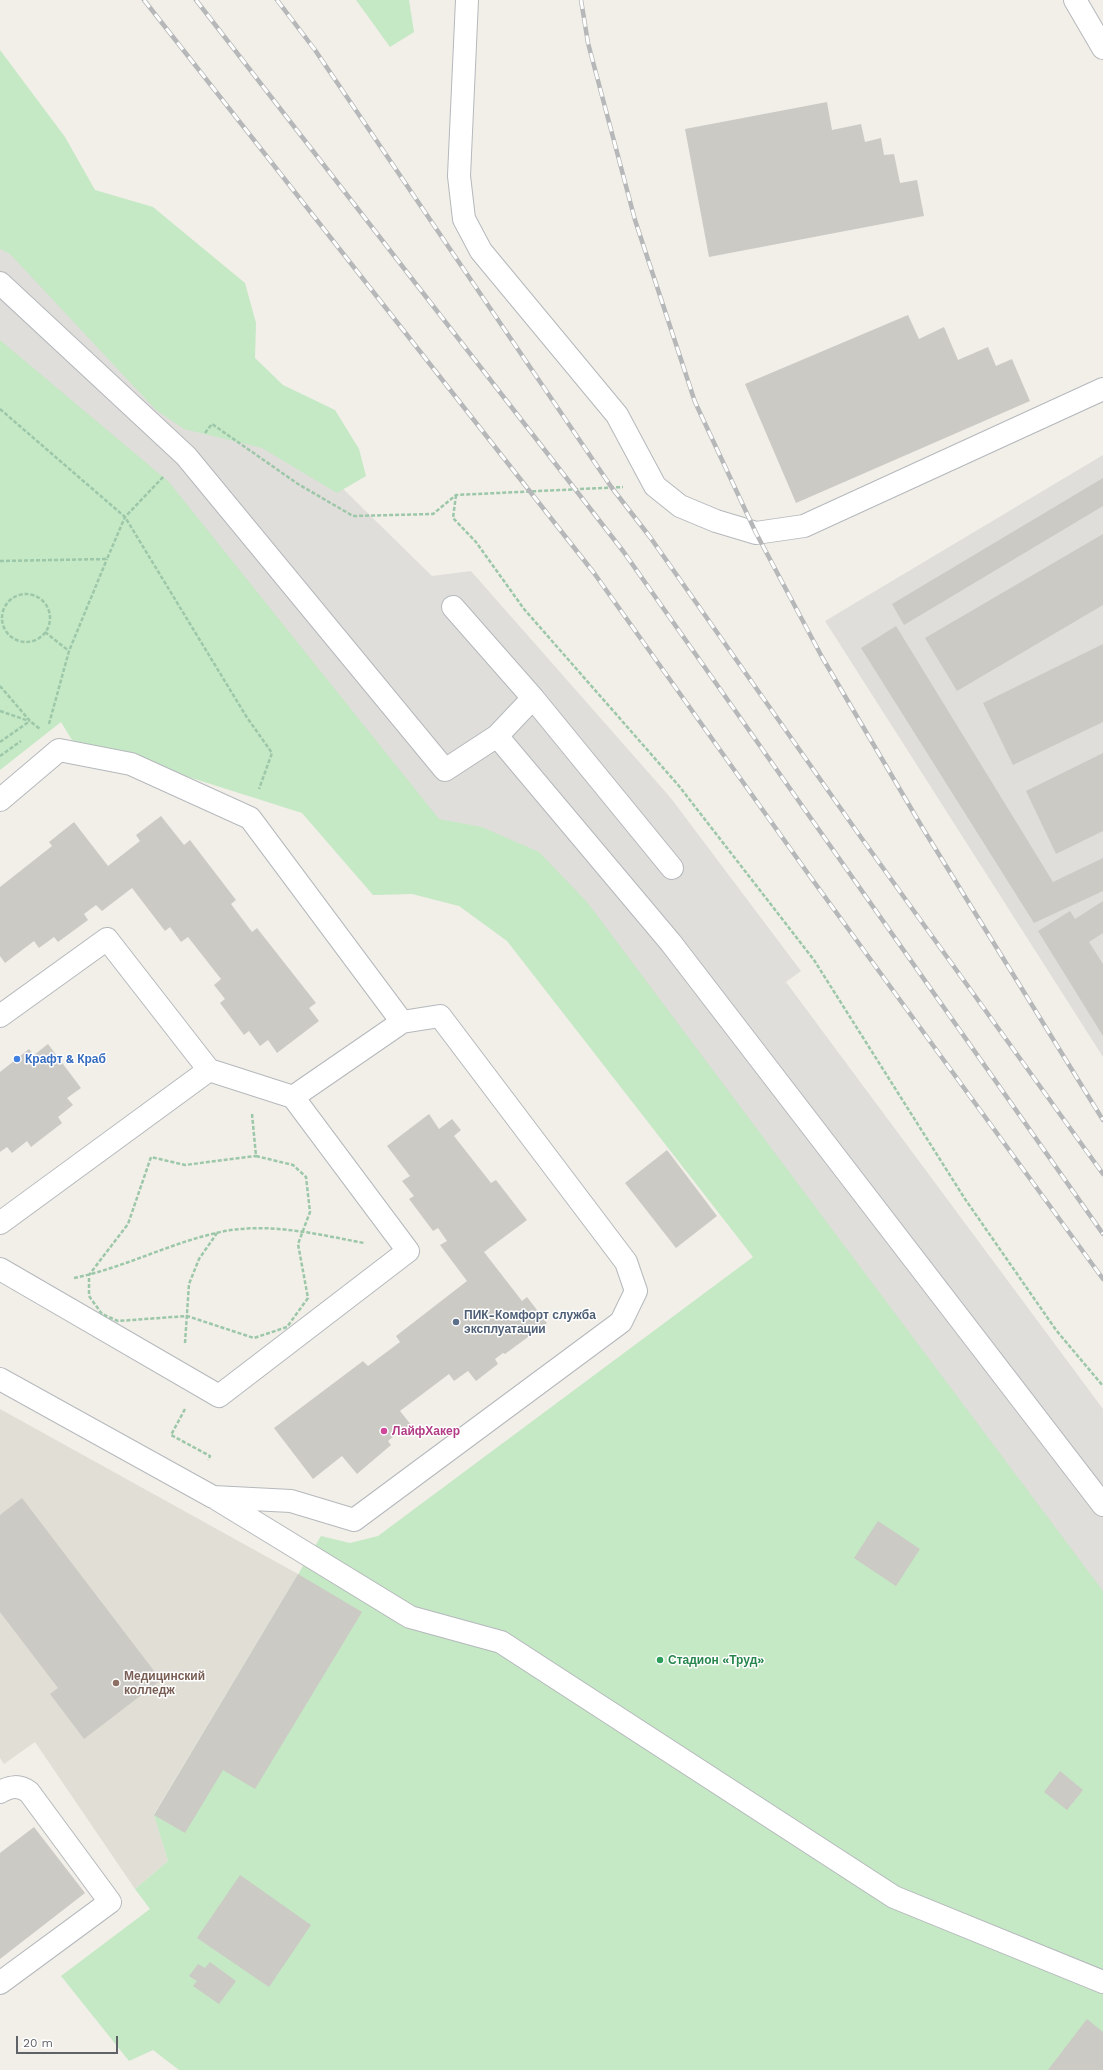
<!DOCTYPE html>
<meta charset="utf-8">
<style>
body{margin:0}
#map{position:relative;width:1103px;height:2070px;overflow:hidden;background:#f1efe8;font-family:"Work Sans",sans-serif}
canvas{display:block}
.scale{position:absolute;left:16px;top:2036px;width:102px;height:18px;box-sizing:border-box;border:2px solid #5f6368;border-top:0;padding-left:5px;font-size:12px;line-height:14px;white-space:nowrap;color:#5f6368;-webkit-text-stroke:3px #fff;paint-order:stroke}
</style>
<div id="map">
<canvas width="1103" height="2070"></canvas>
<div class="scale">20 m</div>
</div>
<script>
const g = document.querySelector('canvas').getContext('2d');
g.lineJoin = 'round';
function paint(path, color) { g.fillStyle = color; g.fill(path, 'evenodd'); }
function stroke(path, color, width, dash) { g.strokeStyle = color; g.lineWidth = width; g.lineCap = dash ? 'butt' : 'round'; g.setLineDash(dash || []); g.stroke(path); }
function drawText(font, color, halo, rows, align = 'center') {
  g.font = font + ' "Work Sans",sans-serif'; g.lineWidth = 3; g.setLineDash([]); g.textBaseline = 'middle'; g.strokeStyle = halo; g.fillStyle = color; for (const [text, x, y, turn = 0] of rows) {
    g.save(); g.translate(x, y); g.rotate((+turn || 0) * Math.PI / 180); g.textAlign = isNaN(turn) ? turn : align; if (halo) g.strokeText(text, 0, 0); g.fillText(text, 0, 0); g.restore();
  }
}
const industrial = new Path2D(`
 M 0,172 L 221,369 L 432,576 L 471,571 L 670,797 L 801,971 L 786,982 L 1103,1409 L 1103,1696 L 232,587 L 0,365 Z
 M 1103,455 L 1103,1057 L 825,621 Z`);
const education = new Path2D(`
 M 0,1409 L 298,1574 L 154,1814 L 168,1861 L 135,1889 L 35,1742 L 4,1764 L 0,1758 Z`);
const green = new Path2D(`
 M 356,0 L 409,0 L 414,32 L 390,47 Z
 M 0,50 L 65,137 L 95,190 L 153,207 L 245,283 L 256,323 L 255,358 L 283,385 L 335,410 L 359,449 L 366,476 L 337,493 L 262,448 L 184,429 L 156,410 L 10,254 L 0,249 Z
 M 0,340 L 169,482 L 439,819 L 482,827 L 539,852 L 587,902 L 1103,1591 L 1103,2070 L 179,2070 L 153,2050 L 129,2061 L 61,1976 L 150,1909 L 135,1889 L 168,1861 L 154,1815 L 321,1536 L 350,1543 L 378,1536 L 753,1257 L 507,941 L 459,906 L 412,894 L 373,895 L 302,813 L 72,740 L 61,722 L 0,770 Z`);
const building = new Path2D(`
 M 827,102 L 832,130 L 861,124 L 865,142 L 881,138 L 884,155 L 894,154 L 900,183 L 917,180 L 924,216 L 709,257 L 685,129 Z
 M 908,315 L 919,339 L 944,327 L 958,360 L 988,347 L 996,366 L 1012,359 L 1030,401 L 796,503 L 745,384 Z
 M 1103,478 L 1103,506 L 904,625 L 892,604 Z
 M 1103,534 L 1103,605 L 957,691 L 925,638 Z
 M 896,626 L 1053,882 L 1103,858 L 1103,891 L 1034,923 L 861,648 Z
 M 1103,644 L 1103,722 L 1013,765 L 983,703 Z
 M 1103,753 L 1103,831 L 1056,854 L 1026,791 Z
 M 161,816 L 184,845 L 190,840 L 236,900 L 231,904 L 252,932 L 257,928 L 316,1003 L 309,1008 L 319,1021 L 277,1053 L 268,1040 L 260,1046 L 249,1031 L 244,1035 L 220,1003 L 225,999 L 214,985 L 221,979 L 188,937 L 181,942 L 170,927 L 165,931 L 132,888 L 102,911 L 96,905 L 84,914 L 88,920 L 58,942 L 54,937 L 39,948 L 34,941 L 5,963 L 0,956 L 0,887 L 52,846 L 49,842 L 74,822 L 108,866 L 140,841 L 136,835 Z
 M 1103,901 L 1103,933 L 1089,942 L 1103,964 L 1103,1036 L 1038,931 L 1070,911 L 1075,919 Z
 M 48,1044 L 81,1088 L 67,1098 L 73,1105 L 58,1117 L 62,1123 L 31,1147 L 27,1141 L 12,1153 L 7,1147 L 0,1152 L 0,1072 L 29,1049 L 34,1055 Z
 M 429,1114 L 439,1129 L 452,1119 L 461,1130 L 454,1136 L 491,1183 L 496,1180 L 527,1220 L 484,1252 L 522,1301 L 527,1297 L 547,1323 L 505,1354 L 503,1353 L 495,1359 L 498,1364 L 476,1381 L 468,1371 L 454,1381 L 449,1374 L 400,1411 L 412,1426 L 398,1436 L 396,1434 L 388,1441 L 391,1445 L 357,1474 L 342,1456 L 313,1479 L 274,1428 L 363,1361 L 368,1366 L 400,1342 L 396,1336 L 467,1281 L 440,1245 L 447,1241 L 438,1228 L 433,1231 L 409,1199 L 414,1196 L 402,1181 L 410,1176 L 387,1146 Z
 M 667,1150 L 717,1216 L 676,1248 L 625,1183 Z
 M 22,1498 L 161,1680 L 84,1739 L 50,1694 L 58,1688 L 0,1612 L 0,1515 Z
 M 878,1521 L 920,1549 L 896,1586 L 854,1558 Z
 M 298,1574 L 362,1612 L 255,1789 L 223,1770 L 185,1833 L 154,1815 Z
 M 1060,1771 L 1083,1790 L 1067,1810 L 1044,1792 Z
 M 34,1827 L 85,1893 L 0,1959 L 0,1853 Z
 M 240,1875 L 311,1925 L 269,1987 L 197,1938 Z
 M 210,1962 L 236,1981 L 219,2004 L 193,1986 L 197,1981 L 189,1976 L 198,1964 L 205,1968 Z
 M 1087,2019 L 1103,2032 L 1103,2070 L 1048,2070 Z`);
const path = new Path2D(`
 M 0,409 L 125,517 L 246,716 L 272,753 L 259,789
 M 205,433 L 212,424 L 298,484 L 353,516 L 433,514 L 456,495 L 623,487
 M 456,495 L 453,518 L 476,542 L 524,609 L 679,786 L 814,960 L 965,1199 L 1056,1330 L 1103,1386
 M 0,561 L 107,559 L 125,517 L 164,476
 M2 618a24 24 0 1 1 48 0a24 24 0 1 1-48 0Z
 M 45,632 L 69,651
 M 0,686 L 30,721 L 40,729
 M 0,711 L 29,721
 M 49,724 L 69,651 L 107,559
 M 0,742 L 30,721
 M 0,756 L 21,741
 M 252,1114 L 256,1156
 M 256,1156 L 293,1165 L 306,1177 L 310,1212 L 298,1244 L 308,1298 L 287,1327 L 254,1338 L 187,1316 L 118,1321 L 102,1314 L 89,1296 L 89,1275 L 128,1224 L 151,1157 L 185,1165 Z
 M 74,1278 C 123,1268 168,1244 216,1233 C 265,1221 316,1234 364,1243
 M 185,1343 L 189,1284 L 199,1259 L 217,1233
 M 185,1409 L 171,1435 L 210,1456 L 208,1460`);
const minor = new Path2D(`
 M 467,0 L 459,176 L 464,219 L 481,251 L 617,415 L 655,486 L 680,506 L 716,521 L 756,533 L 804,526 L 1103,389
 M 1075,0 L 1103,48
 M 0,283 L 186,456 L 445,770 L 497,736 L 533,698
 M 453,607 L 533,698 L 672,868
 M 497,736 L 671,943 L 1103,1505
 M 0,800 L 59,750 L 131,764 L 250,818 L 402,1022 L 440,1016 L 626,1262 L 636,1291 L 621,1322 L 354,1520 L 291,1501 L 213,1497 L 0,1379
 M 0,1016 L 107,939 L 209,1070
 M 0,1223 L 209,1070 L 293,1097 L 402,1022
 M 0,1269 L 219,1396 L 408,1251 L 293,1097
 M 217,1499 L 410,1617 L 501,1642 L 894,1897 L 1103,1982
 M 0,1792 C 11,1786 19,1785 29,1792 L 110,1902 L 0,1983`);
const rail = new Path2D(`
 M 144,0 L 594,573 L 809,875 L 1103,1279
 M 196,0 L 623,551 L 1103,1234
 M 277,0 L 315,50 L 612,488 L 650,537 L 860,836 L 1103,1174
 M 581,0 L 588,43 L 635,220 L 695,402 L 756,533 L 822,657 L 922,827 L 1103,1120`);
const markers = [
 [17,1059,4,"#3f7fe0"],
 [456,1322,4,"#5c6f8a"],
 [384,1431,4,"#d1479c"],
 [660,1660,4,"#2e9e5b"],
 [116,1683,4,"#8d6e63"]
];
const shopNames = [
 ["Крафт & Краб",25,1059]
];
const serviceNames = [
 ["ПИК-Комфорт служба",464,1315],
 ["эксплуатации",464,1329]
];
const hotelNames = [
 ["ЛайфХакер",392,1431]
];
const leisureNames = [
 ["Стадион «Труд»",668,1660]
];
const educationNames = [
 ["Медицинский",124,1676],
 ["колледж",124,1690]
];
paint(industrial, '#e0deda');
paint(education, '#e1ded6');
paint(green, '#c5e8c5');
paint(building, '#cccac5');
stroke(minor, '#b5b8bc', 24);
stroke(path, '#9cc7a9', 2.5, [4, 2]);
stroke(minor, '#fff', 22);
stroke(rail, '#b6b7b8', 4.5);
stroke(rail, '#fff', 3, [9]);
for (const [x, y, r, color] of markers) { const dot = new Path2D(); dot.arc(x, y, r, 0, 2 * Math.PI); g.fillStyle = color; g.fill(dot); stroke(dot, '#fff', 1.5); }
drawText('bold 12px', '#366cbe', '#fff', shopNames, 'left');
drawText('bold 12px', '#4e5e75', '#fff', serviceNames, 'left');
drawText('bold 12px', '#b23c85', '#fff', hotelNames, 'left');
drawText('bold 12px', '#27864d', '#fff', leisureNames, 'left');
drawText('bold 12px', '#785e54', '#fff', educationNames, 'left');
</script>
